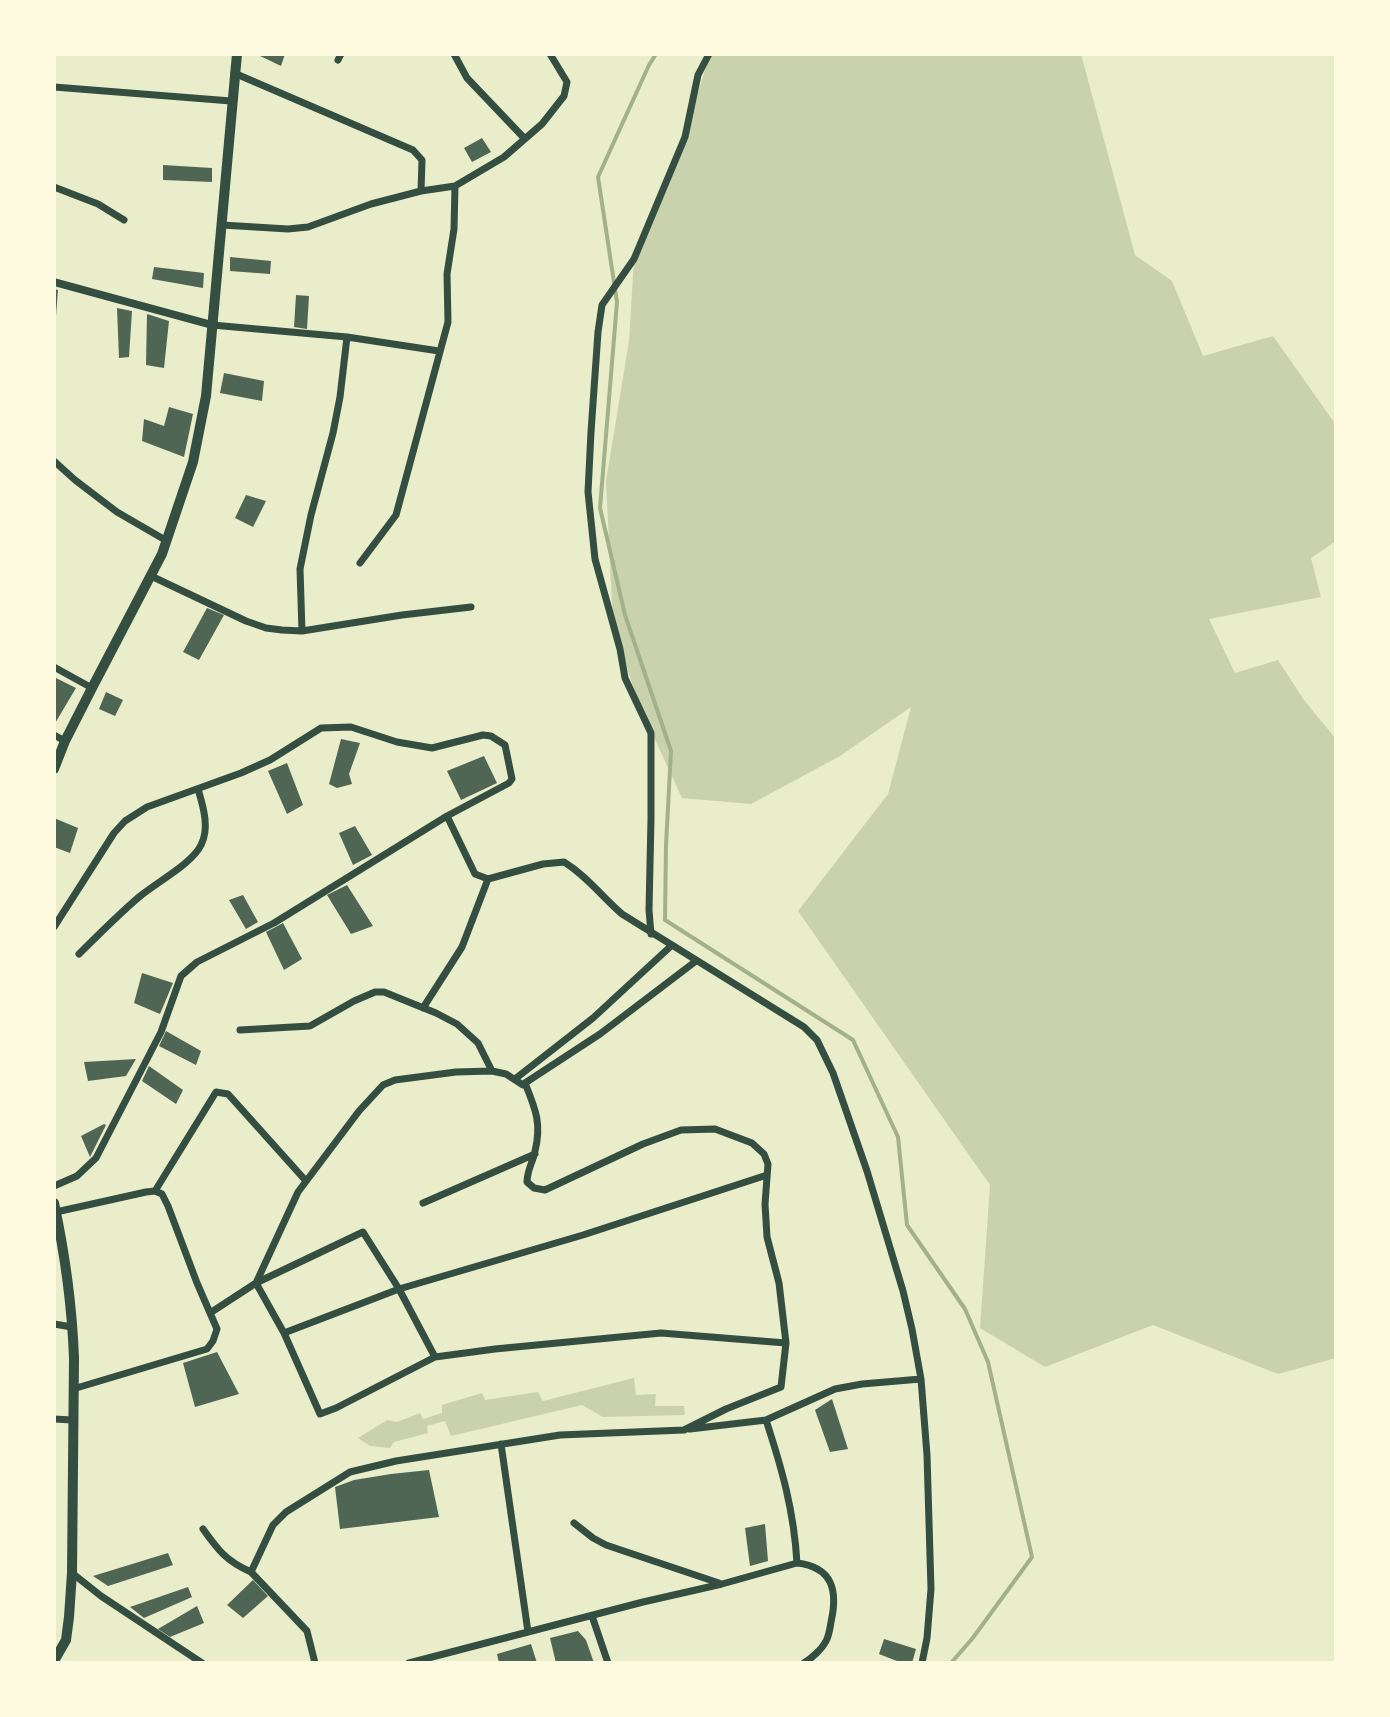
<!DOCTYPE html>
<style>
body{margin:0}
#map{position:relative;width:1390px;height:1717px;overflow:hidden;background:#e9edc9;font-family:Ubuntu,sans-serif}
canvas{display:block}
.frame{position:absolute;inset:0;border:56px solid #fefae0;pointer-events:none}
</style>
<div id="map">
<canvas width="1390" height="1717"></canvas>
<div class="frame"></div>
</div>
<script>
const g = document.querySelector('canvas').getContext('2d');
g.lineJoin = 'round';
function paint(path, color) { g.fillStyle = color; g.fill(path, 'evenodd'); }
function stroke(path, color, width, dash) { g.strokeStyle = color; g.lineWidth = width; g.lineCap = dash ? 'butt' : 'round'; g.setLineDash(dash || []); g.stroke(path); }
const green = new Path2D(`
 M 710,54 L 1081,54 L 1135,255 L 1172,281 L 1203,356 L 1273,336 L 1336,425 L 1336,541 L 1311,558 L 1321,597 L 1209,619 L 1235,673 L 1278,660 L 1304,700 L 1336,739 L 1336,1358 L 1278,1374 L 1153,1325 L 1045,1367 L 980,1328 L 990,1185 L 798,911 L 888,794 L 911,707 L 840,756 L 751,804 L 682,798 L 640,707 L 613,625 L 606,481 L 629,341 L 634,259 L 684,137 Z
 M 634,1378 L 636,1395 L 656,1394 L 655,1406 L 684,1406 L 685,1415 L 603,1417 L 582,1405 L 451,1436 L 445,1421 L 427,1426 L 428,1433 L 394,1442 L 390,1448 L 370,1446 L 358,1438 L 387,1420 L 397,1422 L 420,1413 L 423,1419 L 442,1413 L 442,1405 L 482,1393 L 485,1400 L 538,1392 L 543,1401 Z`);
const stream = new Path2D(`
 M 656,54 L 649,65 L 598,177 L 617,302 L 600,508 L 625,615 L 671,751 L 666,845 L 665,920 L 853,1040 L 898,1137 L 907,1225 L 965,1309 L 988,1362 L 1032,1557 L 972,1639 L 951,1663`);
const building = new Path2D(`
 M 256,54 L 285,54 L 281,66 Z
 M 482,138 L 491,152 L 472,162 L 464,148 Z
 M 163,165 L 212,168 L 212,182 L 163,180 Z
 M 230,257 L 271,261 L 270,274 L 230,271 Z
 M 154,267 L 204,273 L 203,288 L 152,279 Z
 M 54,289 L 58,290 L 56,316 L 54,316 Z
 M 296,295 L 309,296 L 307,329 L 294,327 Z
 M 117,308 L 132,311 L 129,357 L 119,358 Z
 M 147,314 L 169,321 L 164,368 L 146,365 Z
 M 224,373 L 264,381 L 262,401 L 220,393 Z
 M 169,407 L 193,414 L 184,457 L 142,441 L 144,419 L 164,426 Z
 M 246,495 L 266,501 L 253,527 L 235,518 Z
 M 207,608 L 224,615 L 199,660 L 183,652 Z
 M 54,677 L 76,688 L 54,725 Z
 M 106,692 L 123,700 L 115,716 L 99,709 Z
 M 341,739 L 360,743 L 349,774 L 352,784 L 337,788 L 329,784 Z
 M 484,756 L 497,783 L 461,800 L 447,771 Z
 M 287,763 L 303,805 L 287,814 L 268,771 Z
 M 54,818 L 78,828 L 70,853 L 54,847 Z
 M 355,826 L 372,855 L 353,865 L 339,833 Z
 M 347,885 L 373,926 L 351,934 L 327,895 Z
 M 243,895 L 258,922 L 246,929 L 229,900 Z
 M 283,923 L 302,959 L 284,970 L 266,932 Z
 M 142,973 L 173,983 L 160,1014 L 134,1003 Z
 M 166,1031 L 201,1051 L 196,1065 L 159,1046 Z
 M 136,1059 L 126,1076 L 88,1081 L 84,1062 Z
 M 149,1066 L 183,1090 L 176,1104 L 142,1081 Z
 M 104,1124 L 106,1125 L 90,1157 L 81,1136 Z
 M 217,1352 L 239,1394 L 195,1407 L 183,1363 Z
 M 832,1399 L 848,1449 L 830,1452 L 815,1410 Z
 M 429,1470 L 439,1517 L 340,1529 L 335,1487 L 354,1480 L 391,1474 Z
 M 765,1524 L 768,1561 L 750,1566 L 745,1528 Z
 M 168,1553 L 173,1565 L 108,1586 L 93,1576 Z
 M 253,1580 L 268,1596 L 243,1618 L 227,1605 Z
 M 188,1587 L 192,1597 L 144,1618 L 130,1607 Z
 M 197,1606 L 204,1623 L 170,1637 L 158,1629 Z
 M 578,1631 L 586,1640 L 594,1663 L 556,1663 L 550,1638 Z
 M 884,1639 L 916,1649 L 912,1663 L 902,1663 L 879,1654 Z
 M 531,1644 L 537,1663 L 499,1663 L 497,1654 Z`);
const minor = new Path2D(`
 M 454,54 L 467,78 L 525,139
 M 338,60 L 341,54
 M 234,73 L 413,150 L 422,160 L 421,191
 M 54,87 L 231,101
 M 54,187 L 98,204 L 124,220
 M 222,225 L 288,229 L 308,227 L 371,204 L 421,191 L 455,186 L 504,157 L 542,124 L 564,96 L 567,82 L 550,54
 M 212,325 L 347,337 L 439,351
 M 54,461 L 75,480 L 117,512 L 167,541
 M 360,563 L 396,515 L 448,322 L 447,274 L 454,229 L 455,186
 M 151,576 L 246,621 L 266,628 L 282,630 L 302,631 L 402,615 L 471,607
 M 302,631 L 300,569 L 311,515 L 333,433 L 340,397 L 347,337
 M 54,667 L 92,688
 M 54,735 L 65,741
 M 447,816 L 475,874 L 488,879 L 543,864 L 564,862 C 587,876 602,897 622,914 L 804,1027 L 817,1040 L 833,1073 L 867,1171 L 903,1291 L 912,1329 L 921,1379 L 927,1455 L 931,1589 L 927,1638 L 922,1663
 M 54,927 L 114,833 L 125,821 L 147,807 L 241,773 L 270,760 L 321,728 L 351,727 L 397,742 L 432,748 L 483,735 L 491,736 L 505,745 L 512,779 L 509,783 L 447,816 L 274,923 L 197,962 L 181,976 L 161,1032 L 96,1158 L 77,1176 L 54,1186
 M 651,934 L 649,910 L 651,819 L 651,733 L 625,678 L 620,649 L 595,559 L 588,492 L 591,432 L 598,332 L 602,305 L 634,259 L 685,137 L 698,75 L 709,54
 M 79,954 C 98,935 118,915 139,897 C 155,883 192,864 201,845 C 210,828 203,806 198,789
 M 423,1008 L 462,947 L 488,879
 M 240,1030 L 310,1026 L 354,1001 L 375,992 L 384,992 L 436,1013 L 457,1024 L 478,1043 L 492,1071
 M 515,1079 L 593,1018 L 671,946
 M 525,1083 L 600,1034 L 696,961
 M 155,1191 L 216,1092 L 228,1094 L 306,1181
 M 423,1203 L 535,1154
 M 56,1212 L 146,1192 L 155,1191 L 162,1194 L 168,1206 L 197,1283 L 217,1329 L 213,1341 L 207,1349 L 73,1389
 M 210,1313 L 256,1283 L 363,1232 L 399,1289 L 435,1357
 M 54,1324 L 72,1327
 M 284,1333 L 399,1289 L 583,1235 L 767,1175
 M 54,1419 L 72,1420
 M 766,1420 C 782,1469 794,1511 797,1563
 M 690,1429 L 766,1420 L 835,1389 L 862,1384 L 921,1379
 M 501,1444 L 528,1632
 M 574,1523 L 593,1538 L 606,1545 L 719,1583
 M 203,1529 C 218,1550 226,1561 251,1572
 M 72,1573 L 101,1596 L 202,1663
 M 592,1616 L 608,1663
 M 315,1663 L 307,1631 L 251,1572 L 273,1525 L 286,1512 L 350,1472 L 396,1461 L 560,1435 L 684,1430 L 726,1409 L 781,1387 L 786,1343 L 779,1283 L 767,1237 L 765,1204 L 768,1164 L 764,1154 L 752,1143 L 715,1129 L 681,1130 L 643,1144 L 545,1190 L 534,1188 L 527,1182 C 527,1170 533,1162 535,1151 C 542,1123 535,1108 525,1083 L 523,1085 L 506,1074 L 492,1071 L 456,1072 L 395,1080 L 383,1085 L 359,1111 L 298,1192 L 256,1283 L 284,1333 L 320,1414 L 336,1408 L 435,1357 L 495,1349 L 661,1333 L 786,1343
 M 409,1663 L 643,1602 L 722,1584 L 797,1563 C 833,1567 838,1591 831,1622 C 830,1628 829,1636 826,1641 C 822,1649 812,1658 804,1663`);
const tertiary = new Path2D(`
 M 54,282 L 212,325`);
const secondary = new Path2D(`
 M 54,769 L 65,741 L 92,688 L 162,554 L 193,462 L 206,396 L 237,54
 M 54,1203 C 65,1254 72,1306 74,1358 L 72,1573 L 69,1617 L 66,1640 L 54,1661`);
paint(green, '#cad2ad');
stroke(stream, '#a3b18a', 4);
paint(building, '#4f6655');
stroke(minor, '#344e41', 7);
stroke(tertiary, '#344e41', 8);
stroke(secondary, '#344e41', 10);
</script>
